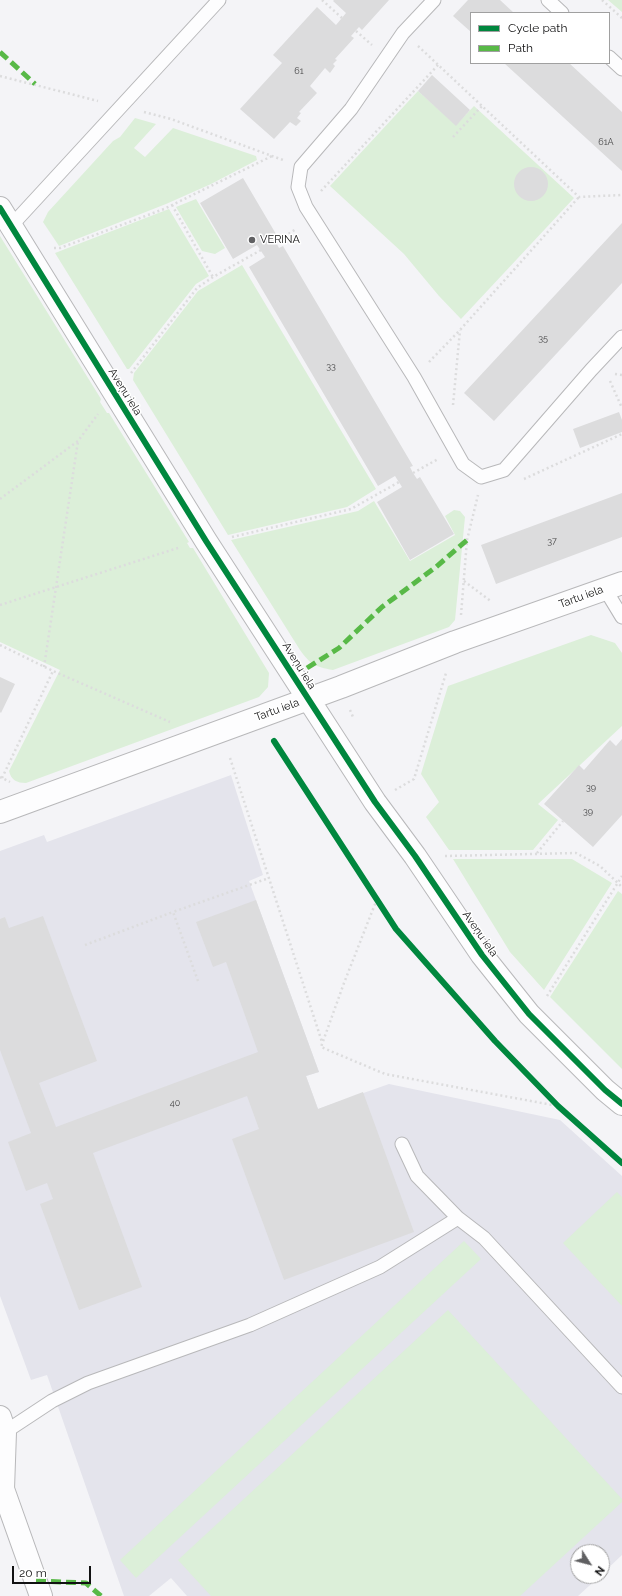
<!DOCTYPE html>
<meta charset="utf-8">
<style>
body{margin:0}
#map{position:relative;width:622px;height:1596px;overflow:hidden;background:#f4f4f7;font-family:Raleway,sans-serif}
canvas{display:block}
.legend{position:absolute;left:470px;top:12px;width:140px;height:52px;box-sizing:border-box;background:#fff;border:1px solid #a0a0a0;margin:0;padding:5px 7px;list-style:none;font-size:12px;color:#111112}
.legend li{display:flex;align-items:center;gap:8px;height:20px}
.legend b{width:20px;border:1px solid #a0a0a0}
.north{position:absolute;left:570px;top:1544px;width:40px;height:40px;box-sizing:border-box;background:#fff;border:1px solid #a0a0a0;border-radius:50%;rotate:126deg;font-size:11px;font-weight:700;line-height:16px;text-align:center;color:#111112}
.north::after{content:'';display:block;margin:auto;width:14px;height:18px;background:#606062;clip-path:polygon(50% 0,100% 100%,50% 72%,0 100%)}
.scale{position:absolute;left:12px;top:1566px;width:79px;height:18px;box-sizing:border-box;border:2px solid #111112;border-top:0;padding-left:5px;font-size:12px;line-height:14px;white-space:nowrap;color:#111112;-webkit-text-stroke:3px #fff;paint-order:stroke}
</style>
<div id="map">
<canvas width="622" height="1596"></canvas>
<ul class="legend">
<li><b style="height:5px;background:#00873e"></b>Cycle path</li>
<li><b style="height:5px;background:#58b947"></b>Path</li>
</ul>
<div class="north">N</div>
<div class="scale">20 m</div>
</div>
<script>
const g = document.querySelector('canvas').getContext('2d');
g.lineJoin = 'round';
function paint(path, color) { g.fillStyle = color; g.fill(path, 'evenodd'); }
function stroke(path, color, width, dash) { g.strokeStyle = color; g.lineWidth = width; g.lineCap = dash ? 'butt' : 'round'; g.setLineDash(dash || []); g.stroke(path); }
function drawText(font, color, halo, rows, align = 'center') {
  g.font = font + ' Raleway,sans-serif'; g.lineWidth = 3; g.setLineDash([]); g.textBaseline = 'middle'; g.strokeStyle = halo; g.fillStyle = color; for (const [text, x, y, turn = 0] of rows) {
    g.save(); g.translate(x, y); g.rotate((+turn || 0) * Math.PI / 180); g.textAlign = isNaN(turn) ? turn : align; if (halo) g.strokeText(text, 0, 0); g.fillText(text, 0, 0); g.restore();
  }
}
const built = new Path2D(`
 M 231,775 L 263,875 L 249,881 L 319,1072 L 306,1076 L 318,1109 L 389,1084 L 560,1120 L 622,1176 L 622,1555 L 602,1574 L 602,1552 L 578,1552 L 578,1576 L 600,1576 L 578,1596 L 187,1596 L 171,1578 L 149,1596 L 124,1596 L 47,1375 L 31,1380 L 0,1296 L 0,851 L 44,835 L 47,842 Z`);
const green = new Path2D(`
 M 608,0 L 622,0 L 622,12 Z
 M 418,91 L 456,125 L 474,106 L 574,198 L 461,319 L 439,296 L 404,254 L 330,186 Z
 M 135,118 L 156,124 L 134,148 L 145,157 L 173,128 L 256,156 L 257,160 L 211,184 L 166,204 L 59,246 L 43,222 L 48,212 L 113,141 L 120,137 Z
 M 196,199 L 225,248 L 215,254 L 202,251 L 176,207 Z
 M 169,209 L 209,276 L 196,284 L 129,369 L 127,369 L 55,253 Z
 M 0,236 L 101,399 L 100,402 L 107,413 L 109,413 L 189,542 L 187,543 L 190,548 L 193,548 L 269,673 L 268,687 L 259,697 L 26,783 C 17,783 11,780 9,771 L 60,670 L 0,642 Z
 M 242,265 L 376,489 L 347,507 L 228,535 L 133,380 L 134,373 L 198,291 Z
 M 374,501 L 410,561 L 455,535 L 445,516 L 454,510 L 460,511 L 465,517 L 455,620 L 449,627 L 333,670 C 315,667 310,664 300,650 L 231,540 L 358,511 Z
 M 591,635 L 615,643 L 622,653 L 622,726 L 538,804 L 558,820 L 533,850 L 449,850 L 426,817 L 439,802 L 421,774 L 448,686 Z
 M 453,859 L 572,859 L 612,883 L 544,990 L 510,952 Z
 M 618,891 L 622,894 L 622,1069 L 550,997 Z
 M 617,1192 L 622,1197 L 622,1306 L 563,1243 Z
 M 464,1241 L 481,1259 L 136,1578 L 120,1560 Z
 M 448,1310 L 622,1499 L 622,1502 L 520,1596 L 211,1596 L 178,1560 Z`);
const building = new Path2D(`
 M 334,0 L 389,0 L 362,30 L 359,27 L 351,36 L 354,38 L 335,59 L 337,60 L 333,64 L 335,66 L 330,73 L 325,68 L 310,86 L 317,93 L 299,112 L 301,113 L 297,118 L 301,121 L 296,126 L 290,122 L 274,139 L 240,109 L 282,63 L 273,55 L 317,7 L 336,25 L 346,13 L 333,1 Z
 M 468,0 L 500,0 L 514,13 L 471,13 L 471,32 L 453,16 Z
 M 504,63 L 569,63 L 622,112 L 622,171 Z
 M 432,75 L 470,110 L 456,126 L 418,91 Z
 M514 184a17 17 0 1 1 34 0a17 17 0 1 1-34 0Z
 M 243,178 L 276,234 L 273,236 L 279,248 L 283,246 L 413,466 L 410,467 L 413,473 L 417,479 L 420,477 L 454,534 L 410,560 L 377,502 L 402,487 L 395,476 L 378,486 L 249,267 L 265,257 L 257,245 L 233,259 L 200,203 Z
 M 622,223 L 622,283 L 494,421 L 464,393 Z
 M 619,412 L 622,420 L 622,432 L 580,448 L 573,429 Z
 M 622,493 L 622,537 L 496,584 L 481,545 Z
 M 0,677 L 15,684 L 1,713 L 0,712 Z
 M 622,739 L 622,815 L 593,847 L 544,804 L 579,765 L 584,770 L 610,740 L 616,746 Z
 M 256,900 L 319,1072 L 306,1076 L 318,1109 L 363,1092 L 414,1232 L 284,1280 L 232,1139 L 259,1129 L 247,1096 L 93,1153 L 142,1287 L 79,1310 L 40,1204 L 53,1199 L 47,1183 L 26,1191 L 8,1142 L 31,1133 L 0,1050 L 0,919 L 5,917 L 9,928 L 43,916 L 97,1061 L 39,1083 L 56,1127 L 258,1052 L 226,962 L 213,967 L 196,922 Z`);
const path = new Path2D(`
 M 322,0 L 342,18
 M 602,0 L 622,18
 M 356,31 L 372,45
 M 418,46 L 579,197 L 622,195
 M 0,76 L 98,101
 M 144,112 L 171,119 L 283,160
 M 453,137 L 482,106
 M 321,191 L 438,65
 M 172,205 L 213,277
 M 276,242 L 296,229
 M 54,248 L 60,248 L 164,209 L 272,156
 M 429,362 L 460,330 L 579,197
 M 131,373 L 197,288 L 213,277 L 261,250
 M 615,374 L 622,375
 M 610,381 L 622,408
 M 453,405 L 460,330
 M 413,473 L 438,459
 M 524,479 L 622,434
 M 0,499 L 78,441 L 98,414
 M 232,537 L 351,509 L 399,482
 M 464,581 L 492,602
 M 0,605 L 181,547
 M 461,615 L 467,540 L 478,495
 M 0,645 L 53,671 L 170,722
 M 44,667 L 78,441
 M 350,710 L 353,717
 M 230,758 L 322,1042
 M 0,777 L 10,782
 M 2,778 L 53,671
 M 395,790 L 414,779 L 446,673
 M 537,853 L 563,821
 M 445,856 L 576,853 L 600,866 L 622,887
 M 377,899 L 344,983 L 321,1047 L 385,1074 L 558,1106
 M 85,945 L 173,912
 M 198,981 L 173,912 L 269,878
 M 547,996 L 622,876`);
const lane = new Path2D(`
 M 434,0 L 403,33 L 351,109 L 301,167 L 298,187 L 306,207 L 414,377 L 463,464 L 481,477 L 504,470 L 591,370 L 622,337
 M 548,0 L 562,13
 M 609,57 L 622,69
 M 11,226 L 219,0
 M 605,589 L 622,617
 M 458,1218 L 484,1238 L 622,1387
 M 5,1432 L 52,1401 L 88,1383 L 250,1325 L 380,1267 L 458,1218 L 417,1176 L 402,1144`);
const street = new Path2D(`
 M 0,208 L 206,541 L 375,802 L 415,856 L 482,955 L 529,1014 L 605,1090 L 622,1104
 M 0,812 L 341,687 L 455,642 L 622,583
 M 0,1417 L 5,1432 L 3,1489 L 41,1596`);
const quiet = new Path2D(`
 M 0,52 L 35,84
 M 307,668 L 339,648 L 382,607 L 436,567 L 467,540
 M 36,1581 L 86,1583 L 101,1596`);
const cycleway = new Path2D(`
 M 0,208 L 206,541 L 375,802 L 415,856 L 482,955 L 529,1014 L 605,1090 L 622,1104
 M 274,741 L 396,929 L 495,1041 L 558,1106 L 622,1163`);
const markers = [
 [252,240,4,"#606062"]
];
const numberNames = [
 ["61",299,71],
 ["61A",606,142],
 ["35",543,338],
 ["33",331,366],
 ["37",552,541],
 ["39",591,787],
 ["39",588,811],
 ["40",175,1103]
];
const poiNames = [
 ["VERINA",260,240]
];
const streetNames = [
 ["Aveņu iela",125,392,58],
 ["Tartu iela",581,597,-20],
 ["Aveņu iela",299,666,58],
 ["Tartu iela",277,710,-20],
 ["Aveņu iela",480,934,55]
];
paint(built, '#e4e4ec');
paint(green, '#dcefd9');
paint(building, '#dcdcdd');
stroke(lane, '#b8b8ba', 15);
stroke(street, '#b8b8ba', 24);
stroke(path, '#dcdcdd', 2.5, [2, 3]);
stroke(lane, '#fdfdfe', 13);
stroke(street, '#fdfdfe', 22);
stroke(quiet, '#58b947', 5, [10, 5]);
stroke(cycleway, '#00873e', 6);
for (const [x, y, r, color] of markers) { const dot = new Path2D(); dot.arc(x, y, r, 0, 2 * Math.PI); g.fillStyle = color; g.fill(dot); stroke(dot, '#fff', 1.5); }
drawText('9px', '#464647', null, numberNames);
drawText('11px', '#111112', '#fff', poiNames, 'left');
drawText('11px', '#111112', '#fff', streetNames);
</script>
